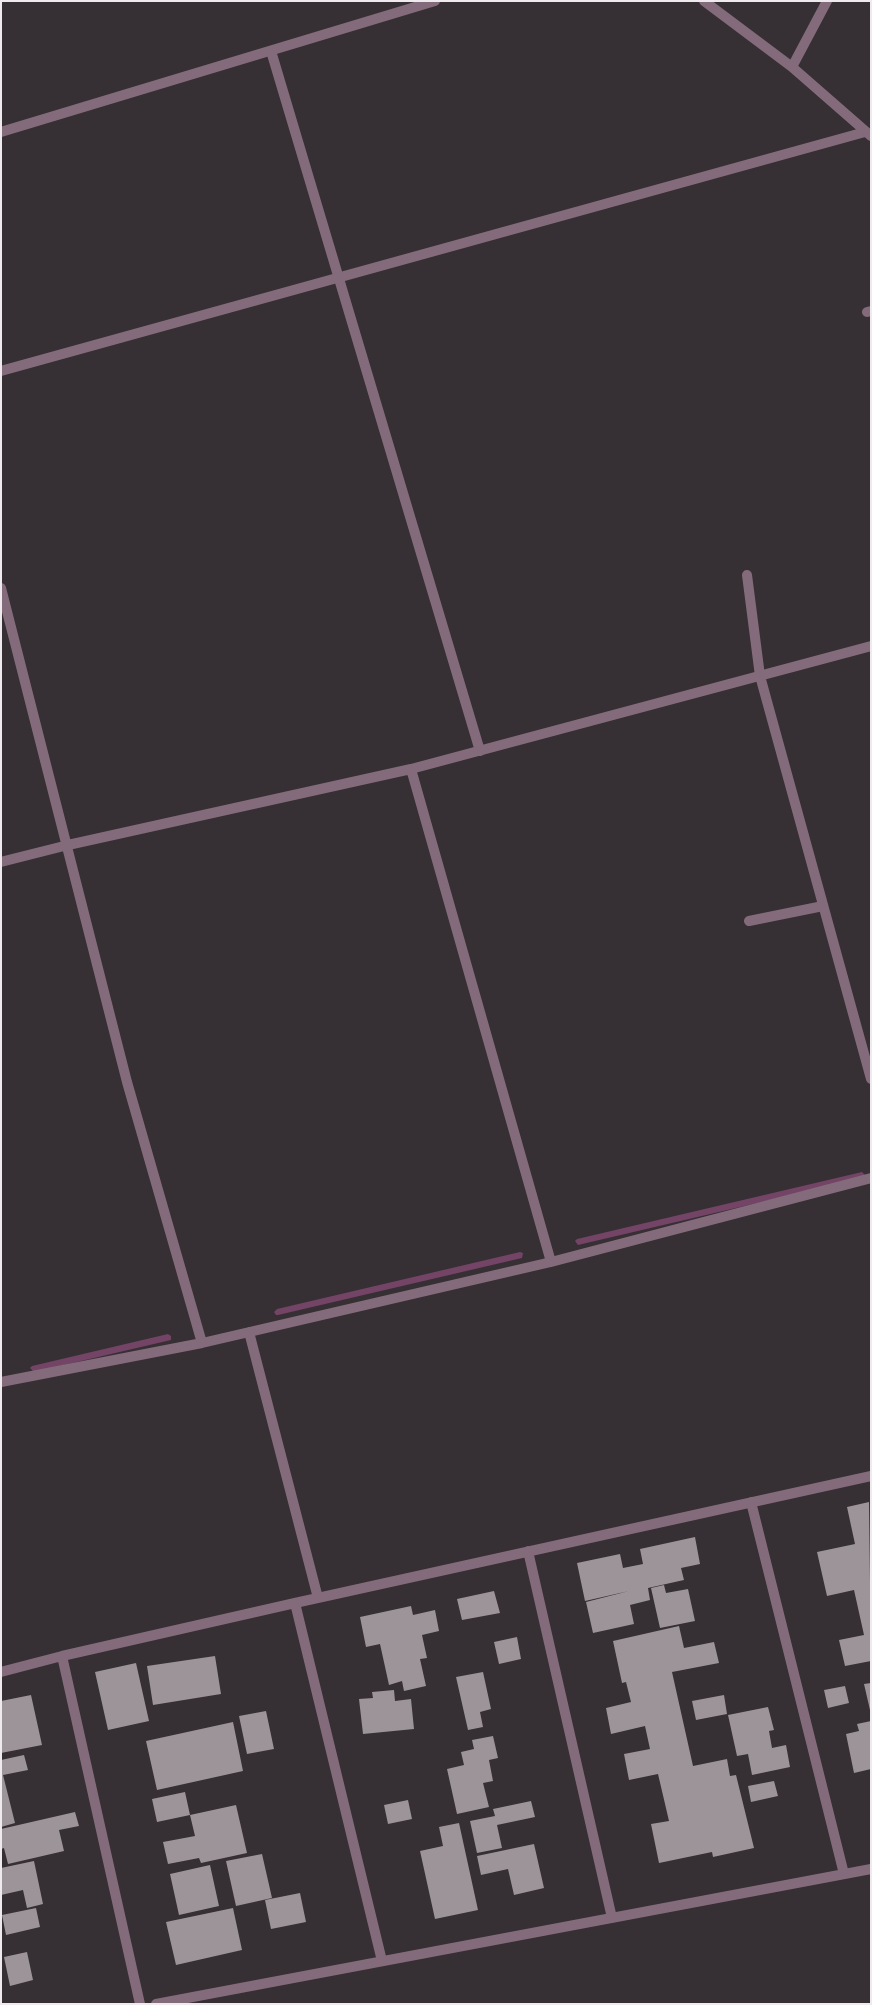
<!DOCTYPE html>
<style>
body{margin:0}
#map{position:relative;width:872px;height:2005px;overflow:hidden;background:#362f34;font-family:"Libre Baskerville",serif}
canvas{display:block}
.frame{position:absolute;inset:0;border:2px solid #efeaed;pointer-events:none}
</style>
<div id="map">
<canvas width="872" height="2005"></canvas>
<div class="frame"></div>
</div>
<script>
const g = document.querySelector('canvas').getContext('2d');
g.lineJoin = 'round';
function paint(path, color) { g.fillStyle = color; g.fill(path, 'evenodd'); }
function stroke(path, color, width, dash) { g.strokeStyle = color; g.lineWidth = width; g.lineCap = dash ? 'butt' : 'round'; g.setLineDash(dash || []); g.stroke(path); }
const green = new Path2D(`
 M 862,1172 L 866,1176 L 864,1178 L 578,1245 L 575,1241 L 577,1239 Z
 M 520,1252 L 523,1253 L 522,1258 L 278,1315 L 276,1315 L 274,1312 L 277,1309 Z
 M 168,1334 L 171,1336 L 171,1340 L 34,1372 L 30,1368 L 32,1366 Z`);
const building = new Path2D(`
 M 869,1502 L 871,1661 L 845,1666 L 839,1640 L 864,1635 L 854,1590 L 827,1596 L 817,1552 L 855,1544 L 847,1507 Z
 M 695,1537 L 700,1564 L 681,1568 L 684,1580 L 648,1588 L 650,1600 L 630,1605 L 634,1624 L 593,1633 L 586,1602 L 629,1591 L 585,1601 L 577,1563 L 620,1554 L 623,1568 L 643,1564 L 640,1549 Z
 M 664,1585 L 666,1593 L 688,1589 L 695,1621 L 660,1628 L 651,1588 Z
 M 494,1591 L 500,1613 L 462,1620 L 457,1599 Z
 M 411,1606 L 413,1615 L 435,1610 L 439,1631 L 422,1635 L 427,1658 L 420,1659 L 426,1686 L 404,1691 L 402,1681 L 389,1685 L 380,1644 L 366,1647 L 360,1617 Z
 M 679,1626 L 684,1648 L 714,1642 L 719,1663 L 672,1672 L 693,1766 L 727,1759 L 730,1776 L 736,1775 L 754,1848 L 713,1857 L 712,1852 L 659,1863 L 651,1824 L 669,1821 L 658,1774 L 629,1780 L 624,1754 L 650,1749 L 645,1726 L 611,1734 L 606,1708 L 631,1702 L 626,1682 L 622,1683 L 613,1641 Z
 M 517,1637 L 521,1659 L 499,1664 L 494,1642 Z
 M 215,1656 L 221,1694 L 153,1705 L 147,1666 Z
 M 136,1663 L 149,1721 L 108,1730 L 95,1672 Z
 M 483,1672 L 491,1709 L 480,1712 L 483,1727 L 468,1730 L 456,1677 Z
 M 871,1683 L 871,1710 L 870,1710 L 864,1684 Z
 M 845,1686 L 849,1703 L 828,1708 L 824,1690 Z
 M 394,1690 L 395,1701 L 411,1699 L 414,1729 L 363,1734 L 359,1699 L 373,1698 L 372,1692 Z
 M 31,1695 L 42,1745 L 1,1753 L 1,1701 Z
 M 724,1695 L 727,1714 L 696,1720 L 692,1701 Z
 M 768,1707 L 774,1730 L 769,1731 L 772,1748 L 786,1745 L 790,1767 L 752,1775 L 748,1754 L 737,1756 L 728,1715 Z
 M 266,1711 L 274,1749 L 247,1754 L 239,1716 Z
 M 871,1721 L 871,1769 L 854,1773 L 846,1734 L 859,1731 L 857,1724 Z
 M 233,1722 L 243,1771 L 157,1790 L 146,1741 Z
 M 493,1736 L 498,1758 L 489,1760 L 493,1781 L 483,1783 L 489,1807 L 457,1814 L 447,1769 L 464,1765 L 461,1752 L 474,1749 L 472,1740 Z
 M 24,1755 L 28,1770 L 3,1775 L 15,1823 L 1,1827 L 1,1760 Z
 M 774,1781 L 778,1796 L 751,1802 L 748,1786 Z
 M 185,1792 L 190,1815 L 236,1805 L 247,1853 L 201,1863 L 199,1858 L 168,1864 L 163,1842 L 195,1836 L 190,1815 L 157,1822 L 152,1799 Z
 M 408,1800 L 412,1819 L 388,1824 L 384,1805 Z
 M 531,1801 L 535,1817 L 497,1825 L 502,1848 L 477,1853 L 470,1821 L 495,1816 L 493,1809 Z
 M 75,1812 L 79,1826 L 59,1830 L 64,1851 L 8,1864 L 4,1848 L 1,1849 L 1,1829 Z
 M 459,1823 L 478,1910 L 435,1919 L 420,1851 L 443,1846 L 439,1827 Z
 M 534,1844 L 544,1888 L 514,1895 L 508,1869 L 481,1875 L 477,1856 Z
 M 262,1854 L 272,1898 L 236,1906 L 226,1861 Z
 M 34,1861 L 43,1904 L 27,1908 L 23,1890 L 1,1895 L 1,1868 Z
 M 210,1865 L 219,1906 L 179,1915 L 170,1874 Z
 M 300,1893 L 306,1922 L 271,1929 L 265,1900 Z
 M 36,1908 L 40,1927 L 6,1935 L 2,1915 Z
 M 233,1908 L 242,1950 L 176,1965 L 166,1922 Z
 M 27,1952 L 33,1980 L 10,1986 L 4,1957 Z`);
const lane = new Path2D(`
 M 271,51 L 480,751
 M 867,312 L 871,311
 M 1,371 L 865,132
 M 747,575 L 760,676
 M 749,921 L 823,906`);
const street = new Path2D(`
 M 704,1 L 792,67 L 871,136
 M 792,67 L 827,1
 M 1,132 L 435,1
 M 1,588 L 127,1082 L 202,1343
 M 760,676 L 871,1079
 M 411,769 L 551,1262
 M 1,862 L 68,845 L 411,769 L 871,646
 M 249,1332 L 318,1598
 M 1,1382 L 202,1343 L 551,1262 L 871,1178
 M 751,1502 L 844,1874
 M 528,1551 L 612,1918
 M 295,1603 L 382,1961
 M 62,1656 L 140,2004
 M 1,1672 L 62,1656 L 295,1603 L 871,1476
 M 156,2004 L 871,1869`);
paint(green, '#734465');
paint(building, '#9c9499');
stroke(lane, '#846b7b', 10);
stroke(street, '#846b7b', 10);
</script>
